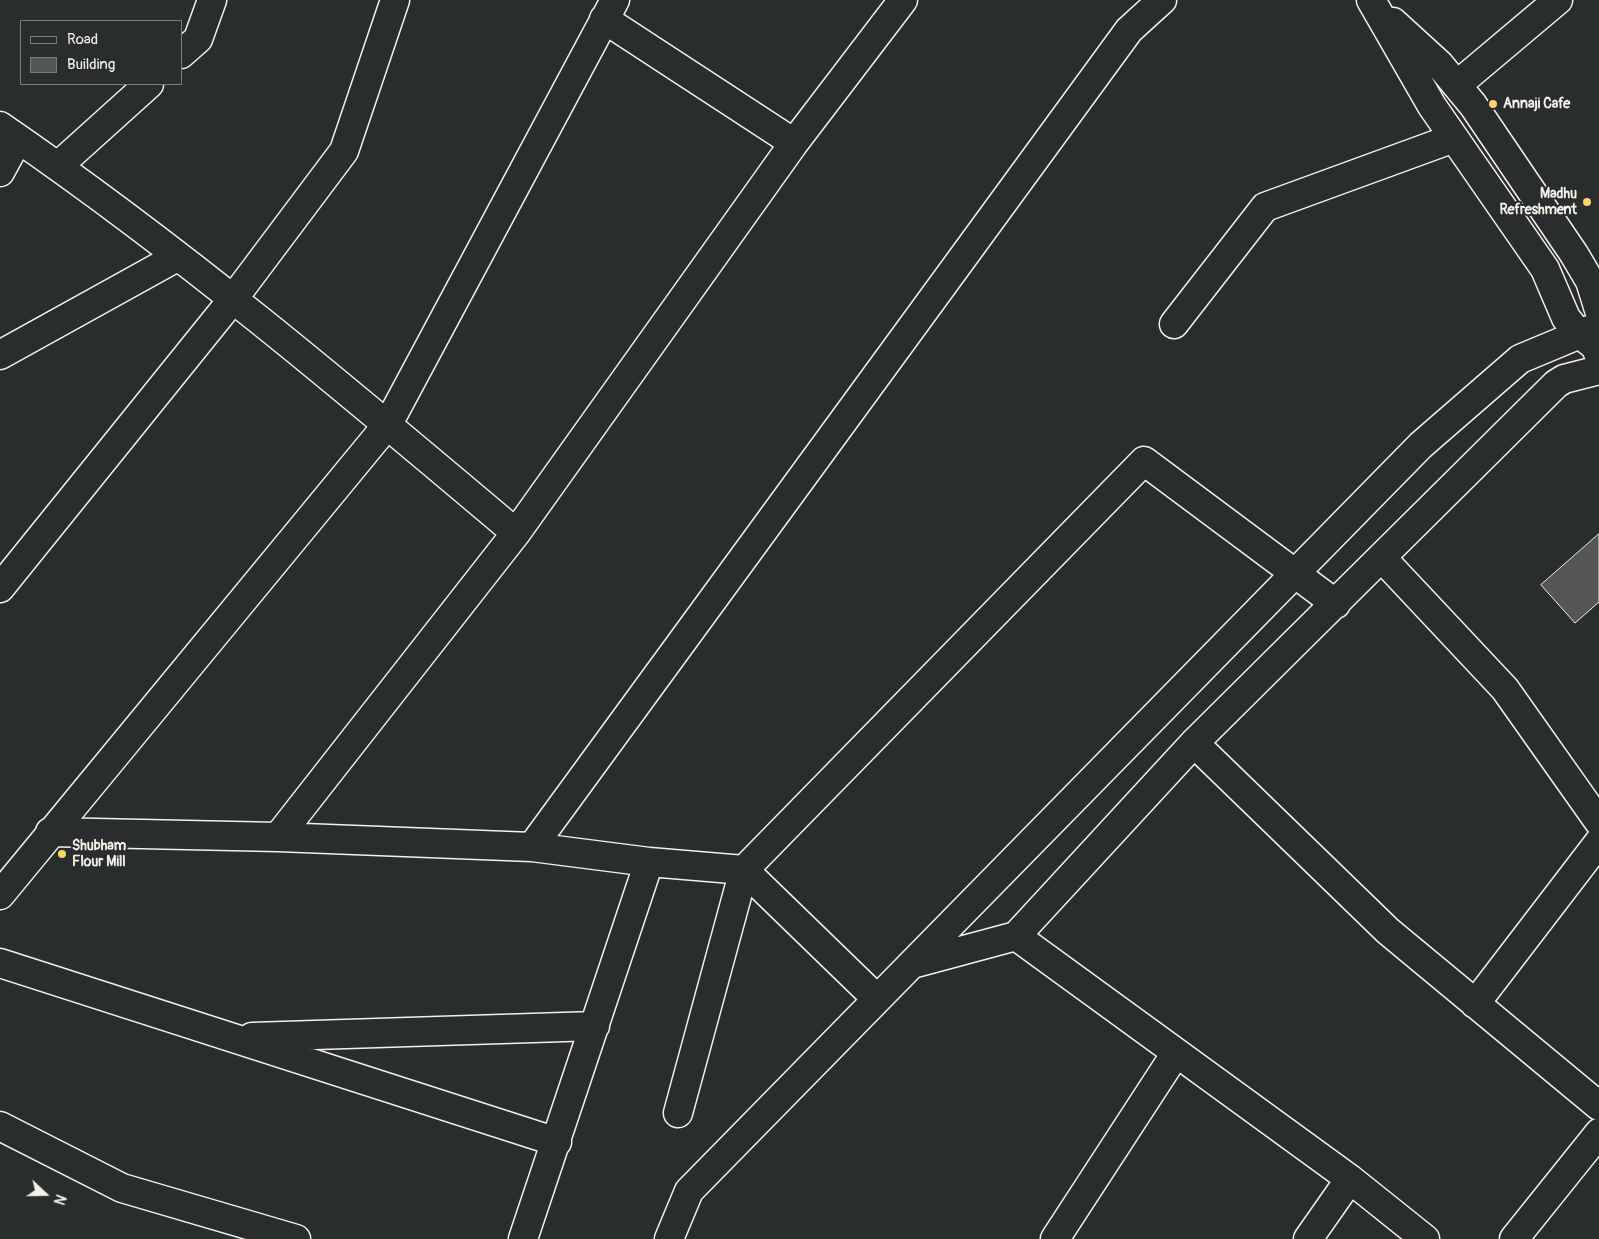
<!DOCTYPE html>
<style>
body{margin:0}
#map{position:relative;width:1599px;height:1239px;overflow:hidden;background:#2a2d2e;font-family:Pangolin,sans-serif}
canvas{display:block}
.legend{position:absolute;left:20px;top:20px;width:162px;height:65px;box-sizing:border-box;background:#2a2d2e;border:1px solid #7b7b78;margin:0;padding:6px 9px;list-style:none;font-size:15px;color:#f4f1e8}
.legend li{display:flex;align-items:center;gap:10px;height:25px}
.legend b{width:25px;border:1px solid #7b7b78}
.north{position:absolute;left:20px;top:1169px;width:50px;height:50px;-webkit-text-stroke:4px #2a2d2e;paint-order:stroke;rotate:111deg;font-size:14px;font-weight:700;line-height:20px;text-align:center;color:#f4f1e8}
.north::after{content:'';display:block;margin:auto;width:18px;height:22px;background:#f4f1e8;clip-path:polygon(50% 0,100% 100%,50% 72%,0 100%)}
</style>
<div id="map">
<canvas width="1599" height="1239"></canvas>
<ul class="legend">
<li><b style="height:6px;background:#2a2d2e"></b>Road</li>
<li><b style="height:14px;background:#555756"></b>Building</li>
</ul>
<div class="north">N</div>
</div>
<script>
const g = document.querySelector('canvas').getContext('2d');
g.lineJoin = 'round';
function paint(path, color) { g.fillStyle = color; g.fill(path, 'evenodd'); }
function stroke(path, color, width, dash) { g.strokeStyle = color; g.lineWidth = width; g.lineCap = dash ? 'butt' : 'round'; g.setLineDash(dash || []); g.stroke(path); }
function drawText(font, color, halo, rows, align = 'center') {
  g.font = font + ' Pangolin,sans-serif'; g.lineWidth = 4; g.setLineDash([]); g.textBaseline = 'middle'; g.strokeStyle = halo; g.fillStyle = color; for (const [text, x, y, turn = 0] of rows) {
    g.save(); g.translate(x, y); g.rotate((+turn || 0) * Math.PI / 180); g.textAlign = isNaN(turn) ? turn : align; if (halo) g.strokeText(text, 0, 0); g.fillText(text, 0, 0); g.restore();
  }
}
const building = new Path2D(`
 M 1599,534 L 1599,602 L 1575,623 L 1541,585 Z`);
const minor = new Path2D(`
 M 1371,0 L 1432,106 L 1545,269 L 1566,318 L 1578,333 L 1595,346 L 1599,355
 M 604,19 L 794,143
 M 1393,22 L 1439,64 L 1473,105 L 1574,254 L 1590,281 L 1599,310
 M 181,54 L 198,39 L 212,0
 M 1457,85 L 1558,0
 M 0,126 C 181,250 349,392 516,533
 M 58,166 L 149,84
 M 0,172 L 18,139
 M 1174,324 L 1265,207 L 1454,138
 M 0,355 L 177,257
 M 1382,558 L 1505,689 L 1599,822
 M 0,588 L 233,299 L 344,151 L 395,0
 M 1194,743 L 1388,931 L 1599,1106
 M 50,832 L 278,837 L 532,847 L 649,862 L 744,870 L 877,999
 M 278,837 L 516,533 L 794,143 L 903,0
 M 532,847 L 1129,30 L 1162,0
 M 0,895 L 388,424 L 615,0
 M 1016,936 L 1350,1179 L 1425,1239
 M 0,963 L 557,1142
 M 912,964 L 1016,936 L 1194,743 L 1556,384 L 1564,379 L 1599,370
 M 1475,1004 L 1599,842
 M 252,1037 L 595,1026
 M 678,1113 L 744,870 L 1144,461 L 1336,604
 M 0,1126 L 122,1188 L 296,1239
 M 523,1239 L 649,862
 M 669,1239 L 689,1191 L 1421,445 L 1520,359 L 1599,326
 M 1055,1239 L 1176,1053
 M 1308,1239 L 1350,1179
 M 1514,1239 L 1599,1133`);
const markers = [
 [1493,104,5,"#ffd166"],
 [1587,202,5,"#ffd166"],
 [62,854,5,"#ffd166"]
];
const poiNames = [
 ["Annaji Cafe",1503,104],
 ["Madhu",1577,194,"right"],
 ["Refreshment",1577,210,"right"],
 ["Shubham",72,846],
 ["Flour Mill",72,862]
];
paint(building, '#555756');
stroke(building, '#f4f1e8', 1);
stroke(minor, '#f4f1e8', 31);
stroke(minor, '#2a2d2e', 28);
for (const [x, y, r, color] of markers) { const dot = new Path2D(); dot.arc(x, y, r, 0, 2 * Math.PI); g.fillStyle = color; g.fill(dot); stroke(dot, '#2a2d2e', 2); }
drawText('bold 14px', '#f4f1e8', '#2a2d2e', poiNames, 'left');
</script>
